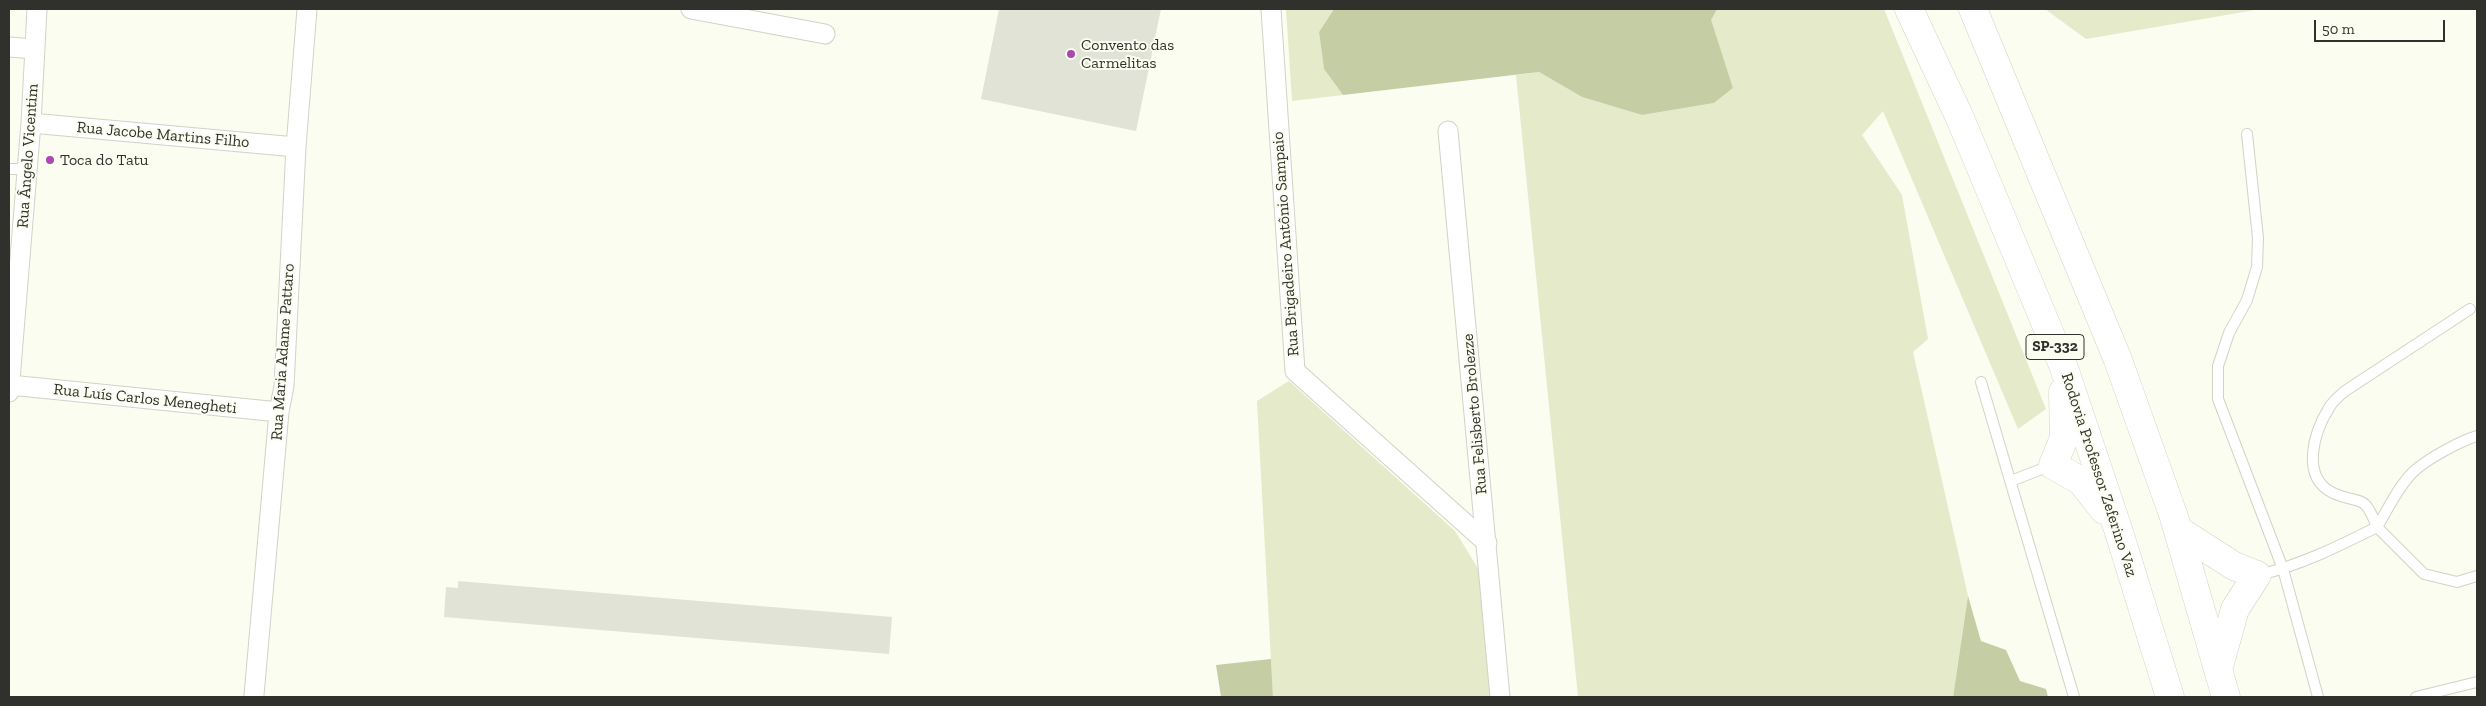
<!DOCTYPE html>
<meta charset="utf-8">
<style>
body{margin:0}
#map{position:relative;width:2486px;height:706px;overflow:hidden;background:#fbfdf0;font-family:"Zilla Slab",serif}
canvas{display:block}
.frame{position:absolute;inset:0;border:10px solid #30312c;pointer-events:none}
.scale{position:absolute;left:2314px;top:20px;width:131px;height:22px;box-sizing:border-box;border:2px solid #30312c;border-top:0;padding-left:6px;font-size:15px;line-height:18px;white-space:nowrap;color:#30312c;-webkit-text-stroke:4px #fbfdf0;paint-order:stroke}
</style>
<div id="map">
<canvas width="2486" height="706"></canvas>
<div class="frame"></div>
<div class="scale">50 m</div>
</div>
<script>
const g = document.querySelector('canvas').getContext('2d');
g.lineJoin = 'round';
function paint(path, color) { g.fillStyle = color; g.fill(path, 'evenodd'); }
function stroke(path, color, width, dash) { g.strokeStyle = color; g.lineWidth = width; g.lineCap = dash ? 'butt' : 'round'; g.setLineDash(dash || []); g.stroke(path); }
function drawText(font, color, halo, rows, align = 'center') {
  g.font = font + ' "Zilla Slab",serif'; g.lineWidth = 4; g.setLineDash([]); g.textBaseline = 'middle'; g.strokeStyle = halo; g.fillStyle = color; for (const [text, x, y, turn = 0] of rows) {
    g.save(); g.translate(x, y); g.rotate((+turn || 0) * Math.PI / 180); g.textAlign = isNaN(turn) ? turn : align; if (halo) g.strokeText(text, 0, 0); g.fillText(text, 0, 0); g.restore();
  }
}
const green = new Path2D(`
 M 1286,9 L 1334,9 L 1319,32 L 1324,69 L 1343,95 L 1292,101 Z
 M 1717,9 L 1884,9 L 2046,409 L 2018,429 L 1883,111 L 1862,135 L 1902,195 L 1928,339 L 1913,352 L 1968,596 L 1953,697 L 1578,697 L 1516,75 L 1539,72 L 1582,97 L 1642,115 L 1714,103 L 1733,88 L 1710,20 Z
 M 2045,9 L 2261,9 L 2086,39 Z
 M 1289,381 L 1455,531 L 1479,570 L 1490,697 L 1273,697 L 1257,401 Z`);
const forest = new Path2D(`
 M 1334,9 L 1717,9 L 1711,20 L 1733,88 L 1714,103 L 1642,115 L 1582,97 L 1539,72 L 1343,95 L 1324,69 L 1319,32 Z
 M 1968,596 L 1981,641 L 2006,650 L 2020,681 L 2046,689 L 2048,697 L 1953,697 Z
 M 1271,659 L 1273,697 L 1221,697 L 1216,665 Z`);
const building = new Path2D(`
 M 999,9 L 1161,9 L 1136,131 L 981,99 Z
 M 458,581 L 892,617 L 889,654 L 444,617 L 446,587 L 458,588 Z`);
const lane = new Path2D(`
 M 2247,134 L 2258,238 L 2257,267 L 2247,300 L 2229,333 L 2218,366 L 2218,399 L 2283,569 L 2318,697
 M 9,169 L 28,169
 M 1981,382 L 2074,697
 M 2477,436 C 2460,441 2427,459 2413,472 C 2398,487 2388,509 2377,527 L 2424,574 L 2457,582 L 2477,576
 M 2011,481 L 2052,465
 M 2259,575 C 2301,565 2339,546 2377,527 C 2363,491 2361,506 2333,493 C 2300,477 2314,432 2329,408 C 2332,402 2339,396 2345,391 L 2470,309
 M 2416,697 L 2477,682`);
const street = new Path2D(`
 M 691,9 L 825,34
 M 1271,9 L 1295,371 L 1487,543
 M 9,47 L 35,49
 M 31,123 L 296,147
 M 1448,131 L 1500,697
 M 10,385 L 279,412
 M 9,392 L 31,123 L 37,9
 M 254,695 L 279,412 L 284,386 L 296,147 L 307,9`);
const highway = new Path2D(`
 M 1909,9 L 1960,118 L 2063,365 L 2118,529 L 2170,697
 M 1973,9 L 2118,360 L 2174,517 L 2226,697
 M 2063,392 L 2064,438 L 2053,465 L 2081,481 L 2104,510
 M 2178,530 L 2234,566 L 2257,575 L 2235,609 L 2218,670`);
const markers = [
 [1071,54,5,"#ab49af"],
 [50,160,5,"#ab49af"]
];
const shields = [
 [2055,347,58]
];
const shieldNames = [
 ["SP-332",2055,347]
];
const poiNames = [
 ["Convento das",1081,45],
 ["Carmelitas",1081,63],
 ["Toca do Tatu",60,160]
];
const streetNames = [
 ["Rua Jacobe Martins Filho",163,135,5],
 ["Rua Ângelo Vicentim",28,156,-86],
 ["Rua Brigadeiro Antônio Sampaio",1286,244,-94],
 ["Rua Maria Adame Pattaro",283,352,-86],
 ["Rua Luís Carlos Menegheti",145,399,6],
 ["Rua Felisberto Brolezze",1475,414,-95],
 ["Rodovia Professor Zeferino Vaz",2099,475,72]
];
paint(green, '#e4eaca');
paint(forest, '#c5cda5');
paint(building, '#e0e3d6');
stroke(lane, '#d0d3c6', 12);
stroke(street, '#d0d3c6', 21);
stroke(highway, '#d0d3c6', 29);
stroke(lane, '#fff', 10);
stroke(street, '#fff', 19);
stroke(highway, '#fff', 28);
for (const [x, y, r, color] of markers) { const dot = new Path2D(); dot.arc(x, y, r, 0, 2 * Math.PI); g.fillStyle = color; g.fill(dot); stroke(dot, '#fbfdf0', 2); }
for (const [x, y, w] of shields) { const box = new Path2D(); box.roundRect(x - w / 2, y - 12.5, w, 25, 4); g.fillStyle = '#fbfdf0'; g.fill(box); stroke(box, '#30312c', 1); }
drawText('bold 15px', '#30312c', null, shieldNames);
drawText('16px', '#30312c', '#fbfdf0', poiNames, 'left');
drawText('16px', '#30312c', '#fbfdf0', streetNames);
</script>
